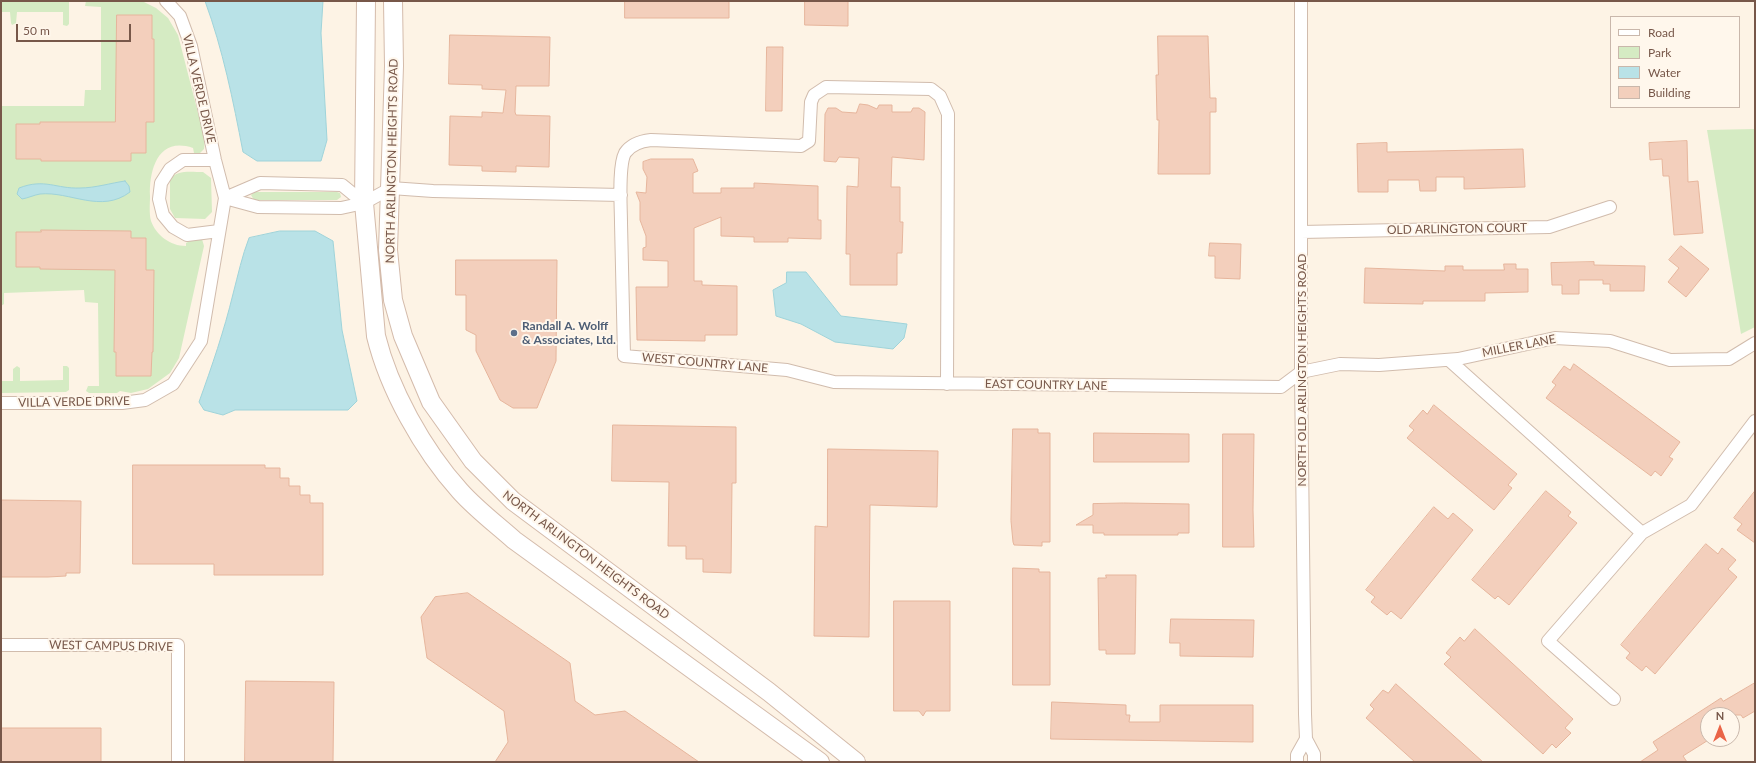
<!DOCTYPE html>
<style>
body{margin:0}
#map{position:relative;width:1756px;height:763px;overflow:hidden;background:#fdf3e5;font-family:Lato,sans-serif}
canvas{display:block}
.frame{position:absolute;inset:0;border:2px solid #775749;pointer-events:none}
.legend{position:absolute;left:1610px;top:16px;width:130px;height:92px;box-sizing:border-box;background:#fff7ec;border:1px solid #c9b7ab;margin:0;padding:5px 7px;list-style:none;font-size:12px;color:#775749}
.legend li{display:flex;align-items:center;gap:8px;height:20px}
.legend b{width:20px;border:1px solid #c9b7ab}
.north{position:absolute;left:1700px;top:707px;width:40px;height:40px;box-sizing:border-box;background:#fff7ec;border:1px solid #c9b7ab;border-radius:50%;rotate:0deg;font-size:11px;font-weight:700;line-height:16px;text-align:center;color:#775749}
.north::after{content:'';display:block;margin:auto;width:14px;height:18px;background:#ea6447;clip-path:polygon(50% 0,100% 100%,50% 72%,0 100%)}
.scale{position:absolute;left:16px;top:24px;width:115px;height:18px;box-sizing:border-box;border:2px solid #775749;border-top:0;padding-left:5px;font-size:12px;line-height:14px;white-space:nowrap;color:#775749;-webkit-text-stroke:3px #fff7ec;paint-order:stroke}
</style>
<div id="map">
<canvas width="1756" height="763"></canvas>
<div class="frame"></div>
<ul class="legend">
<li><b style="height:5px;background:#fff"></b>Road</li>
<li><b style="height:11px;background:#d5ebc3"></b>Park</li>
<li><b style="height:11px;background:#b9e2e7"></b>Water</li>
<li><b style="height:11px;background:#f3cfbc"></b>Building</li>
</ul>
<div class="north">N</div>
<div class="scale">50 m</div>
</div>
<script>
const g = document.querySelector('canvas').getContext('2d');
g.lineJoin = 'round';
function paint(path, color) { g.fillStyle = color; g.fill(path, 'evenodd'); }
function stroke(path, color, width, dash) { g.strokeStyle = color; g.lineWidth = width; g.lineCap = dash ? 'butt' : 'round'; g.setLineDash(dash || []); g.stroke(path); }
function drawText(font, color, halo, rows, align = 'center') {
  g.font = font + ' Lato,sans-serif'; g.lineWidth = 4; g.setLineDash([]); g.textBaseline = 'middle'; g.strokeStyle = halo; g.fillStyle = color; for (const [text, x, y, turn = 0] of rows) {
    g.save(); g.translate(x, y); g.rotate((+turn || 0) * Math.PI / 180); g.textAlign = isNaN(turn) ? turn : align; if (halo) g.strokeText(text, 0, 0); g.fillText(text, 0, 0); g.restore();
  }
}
const green = new Path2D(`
 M 1,1 L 69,1 L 69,24 L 67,26 L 63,25 L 63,12 L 17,12 L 16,23 L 12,25 L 11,23 L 10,12 L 1,12 Z
 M 86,1 L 142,1 L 156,8 L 168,18 L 178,35 L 205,140 L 204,149 L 198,155 L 194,153 L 193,148 C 158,136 149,170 150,196 C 150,204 149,213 151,221 C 156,235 170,246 186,246 L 186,243 L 190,241 L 191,238 L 202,239 L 204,246 L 179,358 L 170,373 L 148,389 L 131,393 L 120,391 L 117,393 L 89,393 L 86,391 L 88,386 L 99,386 L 98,303 L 85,302 L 84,290 L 4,293 L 4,304 L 1,306 L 1,106 L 84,106 L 85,90 L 101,90 L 101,7 L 85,6 Z
 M 1755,129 L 1755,327 L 1741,334 L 1707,130 Z
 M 203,172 L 211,178 L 212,212 L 205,219 L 175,218 L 170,209 L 170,180 C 176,169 192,172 203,172 Z
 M 255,192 L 337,192 L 340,193 L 341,197 L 337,200 L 254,200 L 251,195 Z
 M 17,366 L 20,368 L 20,381 L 63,380 L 63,366 L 67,366 L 69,368 L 69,390 L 66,392 L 1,393 L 1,381 L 13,381 L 13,369 Z`);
const water = new Path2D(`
 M 205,1 L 323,1 L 321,33 L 327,140 L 321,161 L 257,161 L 243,152 C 233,100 223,50 205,1 Z
 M 125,181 L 129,186 L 130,192 C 101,214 70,191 40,194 C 34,195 28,198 22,199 L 17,194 L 19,188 C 45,178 56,189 80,188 C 95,188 111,183 125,181 Z
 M 280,231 L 315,231 L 333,241 L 342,330 L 357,401 L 348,410 L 235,410 L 223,415 L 204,410 L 199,402 C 212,366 224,331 233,294 C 238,275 242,256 249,238 Z
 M 787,272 L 806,272 L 841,316 L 907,324 L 904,338 L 893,349 L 835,342 L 801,324 L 776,316 L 773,290 L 786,283 Z`);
const building = new Path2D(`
 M 625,1 L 729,1 L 729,18 L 625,18 Z
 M 805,1 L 848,1 L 848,26 L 805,25 Z
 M 117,15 L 152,15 L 152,39 L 154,39 L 154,122 L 146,122 L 146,153 L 131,153 L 131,161 L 41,161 L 41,159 L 16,159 L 16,124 L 40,124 L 40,122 L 115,122 Z
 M 450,35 L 550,37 L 549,86 L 516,86 L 515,112 L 516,115 L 550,116 L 549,167 L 516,166 L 516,172 L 482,171 L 482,166 L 449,165 L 450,116 L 482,117 L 482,112 L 503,113 L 506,90 L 482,89 L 482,85 L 449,84 Z
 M 1158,36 L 1208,36 L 1210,98 L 1216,98 L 1216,112 L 1210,112 L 1210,174 L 1158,174 L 1159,120 L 1157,120 L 1156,75 L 1158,75 Z
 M 767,47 L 783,47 L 782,111 L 766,111 Z
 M 860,104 L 868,105 L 877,109 L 879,105 L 892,105 L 892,112 L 911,112 L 913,108 L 919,108 L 925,112 L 924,160 L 892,157 L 891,187 L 900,187 L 900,222 L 903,222 L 902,253 L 897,253 L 897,285 L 850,285 L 850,254 L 846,254 L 847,186 L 858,187 L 859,158 L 839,157 L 836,162 L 824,161 L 825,114 L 828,108 L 836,108 L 842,112 L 856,113 Z
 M 1687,141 L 1688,182 L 1698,181 L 1703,233 L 1674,235 L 1669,176 L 1663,176 L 1662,159 L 1650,160 L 1649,143 Z
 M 1387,143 L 1387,152 L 1523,149 L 1525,187 L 1464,189 L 1464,177 L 1436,177 L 1436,191 L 1420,191 L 1419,180 L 1388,180 L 1388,192 L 1358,192 L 1357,144 Z
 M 651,159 L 693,159 L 698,171 L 693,173 L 693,193 L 721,193 L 721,188 L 754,188 L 754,183 L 818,186 L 818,220 L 821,220 L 821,239 L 788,238 L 788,242 L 754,242 L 754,237 L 721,236 L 721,217 L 694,228 L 694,281 L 702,281 L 702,285 L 737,286 L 737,335 L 705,335 L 705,341 L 637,340 L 636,287 L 668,287 L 668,261 L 643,260 L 643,248 L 646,247 L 646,236 L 640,220 L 640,202 L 636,192 L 646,193 L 647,177 L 643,169 L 643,162 Z
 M 41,230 L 131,231 L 131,238 L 146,238 L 146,270 L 154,270 L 153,352 L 152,352 L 151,376 L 116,376 L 116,352 L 114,352 L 115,270 L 40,269 L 40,267 L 16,267 L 16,232 L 41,232 Z
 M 1210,243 L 1241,244 L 1240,279 L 1215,278 L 1215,256 L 1209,256 Z
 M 1681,246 L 1709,269 L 1686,297 L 1668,282 L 1679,268 L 1669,260 Z
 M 456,260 L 557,260 L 556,361 L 537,408 L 513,408 L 500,400 L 476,351 L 476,335 L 466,330 L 466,295 L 456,295 Z
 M 1594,262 L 1594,265 L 1645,266 L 1644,291 L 1610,291 L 1610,284 L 1603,284 L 1603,280 L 1579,280 L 1579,294 L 1562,294 L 1562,285 L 1552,285 L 1551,263 Z
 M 1504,264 L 1516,264 L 1516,269 L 1528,269 L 1528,292 L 1485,293 L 1485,301 L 1423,301 L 1423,304 L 1364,303 L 1365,268 L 1445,271 L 1445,266 L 1463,266 L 1463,270 L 1504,270 Z
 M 1574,364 L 1680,442 L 1669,457 L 1673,459 L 1661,476 L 1655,471 L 1651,476 L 1546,398 L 1556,385 L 1552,382 L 1564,366 L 1570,370 Z
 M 1434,405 L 1517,474 L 1508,485 L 1512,488 L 1494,510 L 1407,438 L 1414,430 L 1409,426 L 1423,410 L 1427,414 Z
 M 613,425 L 736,427 L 736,483 L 732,483 L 731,573 L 703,572 L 703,559 L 686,559 L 686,546 L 668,546 L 669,482 L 612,481 Z
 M 1013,429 L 1038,429 L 1038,433 L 1050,433 L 1050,542 L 1042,542 L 1042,546 L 1014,545 L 1013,542 L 1011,521 Z
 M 1094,433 L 1189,434 L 1189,462 L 1094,462 Z
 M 1223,434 L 1254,434 L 1253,510 L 1254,547 L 1223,547 Z
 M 828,449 L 938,451 L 937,507 L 870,505 L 869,637 L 814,636 L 815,526 L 827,527 Z
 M 133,465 L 265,465 L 265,468 L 280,468 L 280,478 L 289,478 L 289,486 L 300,486 L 300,495 L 310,495 L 310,503 L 323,503 L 323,575 L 214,575 L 214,564 L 133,564 Z
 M 1546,491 L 1571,512 L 1568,516 L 1577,523 L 1509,605 L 1498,596 L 1495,599 L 1472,580 Z
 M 1755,491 L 1755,543 L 1737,530 L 1742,524 L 1734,518 Z
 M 1,500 L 81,501 L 80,573 L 66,573 L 66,576 L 48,577 L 1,577 Z
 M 1124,503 L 1189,504 L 1189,533 L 1178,533 L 1178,535 L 1104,535 L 1104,533 L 1093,533 L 1093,525 L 1076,525 L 1093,515 L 1093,504 Z
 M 1434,507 L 1448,519 L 1453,513 L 1473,530 L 1401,619 L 1391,611 L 1387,615 L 1371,602 L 1375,597 L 1366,590 Z
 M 1706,544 L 1718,554 L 1722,548 L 1736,560 L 1728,569 L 1737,577 L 1655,674 L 1646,666 L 1642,671 L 1626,658 L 1630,653 L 1621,645 Z
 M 1013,568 L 1039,569 L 1039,572 L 1050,572 L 1050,685 L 1013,685 Z
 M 1106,575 L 1136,575 L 1135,654 L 1106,654 L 1106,650 L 1099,650 L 1098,578 L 1106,578 Z
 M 468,593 L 570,663 L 575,701 L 595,715 L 625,711 L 699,762 L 495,762 L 508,742 L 504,711 L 427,658 L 421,617 L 435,597 Z
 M 894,601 L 950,601 L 950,711 L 926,711 L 923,716 L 919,711 L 894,711 Z
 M 1171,619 L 1254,620 L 1253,657 L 1180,656 L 1180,643 L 1170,643 Z
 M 1475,629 L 1573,719 L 1565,728 L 1571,733 L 1556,748 L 1552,744 L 1543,754 L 1444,664 L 1451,657 L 1446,653 L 1460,637 L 1464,641 Z
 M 246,681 L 334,682 L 333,762 L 245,762 Z
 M 1755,683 L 1755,711 L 1743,718 L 1741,715 L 1708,715 L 1708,738 L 1706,739 L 1710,739 L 1683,756 L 1687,762 L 1640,762 L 1658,750 L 1653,742 L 1721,698 L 1723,701 Z
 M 1396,684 L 1483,762 L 1415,762 L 1366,718 L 1374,709 L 1370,705 L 1383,690 L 1388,693 Z
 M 1052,702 L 1126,705 L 1126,715 L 1130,715 L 1129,722 L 1160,722 L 1160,705 L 1253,705 L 1253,742 L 1051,739 Z
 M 1,728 L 101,728 L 101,762 L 1,762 Z`);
const minor = new Path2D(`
 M 1301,1 L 1301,372 L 1305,714 L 1306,739 L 1314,754 L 1314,762
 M 215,160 L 183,160 L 170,169 L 161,183 L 159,199 L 163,215 L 173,227 L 187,235 L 219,231
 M 260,183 L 342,185 L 364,203 L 341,208 L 258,207 L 225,198 Z
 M 364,203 L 391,188 L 433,191 L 621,195
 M 1301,232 L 1549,227 L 1610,207
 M 1449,360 L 1642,533
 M 947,384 L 948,114 L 940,96 L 931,89 L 826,87 L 814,95 L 811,102 L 809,141 L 801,146 L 651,140 C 642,141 631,144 625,153 C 618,166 621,208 621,223 C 622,267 623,312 624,356 L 787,370 L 834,382 L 1281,387 L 1301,372 L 1340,364 L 1379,365 L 1458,359 L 1555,338 L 1610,341 L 1670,360 L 1729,359 L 1755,343
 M 1,403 L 122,403 L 145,400 L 173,384 L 201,341 L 225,198 L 215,160 L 191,46 L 180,16 L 166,1
 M 1,645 L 178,645 L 178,762
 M 1614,699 L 1548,641 L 1642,533 L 1691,505 L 1755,421
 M 1297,762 L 1297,755 L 1306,739`);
const secondary = new Path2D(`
 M 366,1 L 364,203 L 376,336 C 389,389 423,450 460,491 C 476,509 496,524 514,540 L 820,762
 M 393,1 L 394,66 L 388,250 L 393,300 L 403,336 L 431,402 L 473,461 L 513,501 L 769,692 L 856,762`);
const markers = [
 [514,333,4,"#5c6f8a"]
];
const streetNames = [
 ["VILLA VERDE DRIVE",199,89,77],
 ["NORTH ARLINGTON HEIGHTS ROAD",392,161,-89],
 ["OLD ARLINGTON COURT",1457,229,-1],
 ["MILLER LANE",1519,346,-11],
 ["WEST COUNTRY LANE",705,363,5],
 ["NORTH OLD ARLINGTON HEIGHTS ROAD",1302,370,-90],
 ["EAST COUNTRY LANE",1046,385,1],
 ["VILLA VERDE DRIVE",74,402,-1],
 ["NORTH ARLINGTON HEIGHTS ROAD",586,555,37],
 ["WEST CAMPUS DRIVE",111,646,1]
];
const serviceNames = [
 ["Randall A. Wolff",522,326],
 ["& Associates, Ltd.",522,340]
];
paint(green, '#d5ebc3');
paint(water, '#b9e2e7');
stroke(water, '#9fd3d9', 1);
paint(building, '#f3cfbc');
stroke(building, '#e6b59c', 1);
stroke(minor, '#d1bcad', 14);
stroke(secondary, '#d4bbab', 20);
stroke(minor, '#fff', 12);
stroke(secondary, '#fff', 18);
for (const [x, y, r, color] of markers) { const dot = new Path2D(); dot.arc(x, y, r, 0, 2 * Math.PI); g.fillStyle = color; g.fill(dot); stroke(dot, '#fff7ec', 1.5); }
drawText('12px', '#775749', '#fff7ec', streetNames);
drawText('bold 12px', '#4e5e75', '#fff7ec', serviceNames, 'left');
</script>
